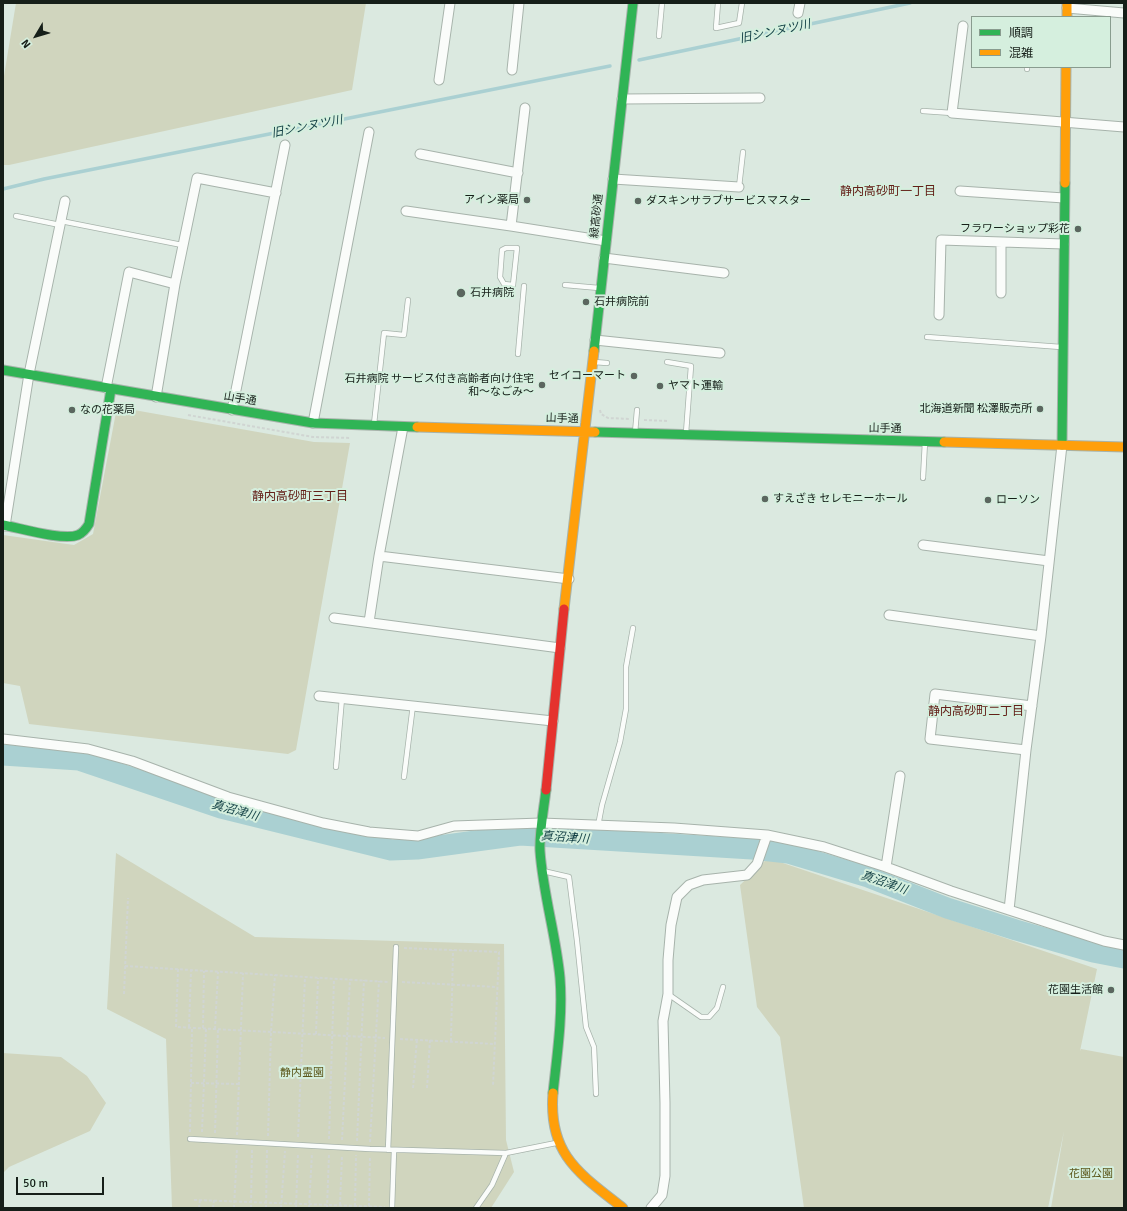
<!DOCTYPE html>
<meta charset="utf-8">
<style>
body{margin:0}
#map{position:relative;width:1127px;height:1211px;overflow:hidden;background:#dbe9e0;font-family:Signika,"Noto Sans JP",sans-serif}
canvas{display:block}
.frame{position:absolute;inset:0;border:4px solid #161f19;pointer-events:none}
.legend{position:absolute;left:971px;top:16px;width:140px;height:52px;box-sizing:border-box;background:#d5efde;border:1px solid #899c8f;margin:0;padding:5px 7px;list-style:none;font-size:12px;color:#161f19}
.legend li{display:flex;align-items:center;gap:8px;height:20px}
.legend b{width:20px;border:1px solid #899c8f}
.north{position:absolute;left:16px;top:16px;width:40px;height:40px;-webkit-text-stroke:3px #d5efde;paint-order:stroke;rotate:232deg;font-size:11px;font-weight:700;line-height:16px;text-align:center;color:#161f19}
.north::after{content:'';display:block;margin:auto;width:14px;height:18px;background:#161f19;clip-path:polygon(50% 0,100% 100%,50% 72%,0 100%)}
.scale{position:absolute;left:16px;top:1177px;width:88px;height:18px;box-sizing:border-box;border:2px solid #161f19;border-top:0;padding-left:5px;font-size:12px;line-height:14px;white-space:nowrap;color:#161f19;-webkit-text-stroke:3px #d5efde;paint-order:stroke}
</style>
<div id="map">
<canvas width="1127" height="1211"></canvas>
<div class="frame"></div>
<ul class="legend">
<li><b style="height:5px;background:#30b455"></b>順調</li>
<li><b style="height:5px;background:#ff9f0a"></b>混雑</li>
</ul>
<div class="north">N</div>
<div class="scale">50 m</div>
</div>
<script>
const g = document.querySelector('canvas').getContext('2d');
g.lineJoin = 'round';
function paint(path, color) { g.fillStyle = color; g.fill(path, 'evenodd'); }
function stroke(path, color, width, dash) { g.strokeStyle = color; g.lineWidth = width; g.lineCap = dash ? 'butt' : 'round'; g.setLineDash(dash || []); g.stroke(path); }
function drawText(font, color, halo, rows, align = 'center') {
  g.font = font + ' Signika,"Noto Sans JP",sans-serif'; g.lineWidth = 4; g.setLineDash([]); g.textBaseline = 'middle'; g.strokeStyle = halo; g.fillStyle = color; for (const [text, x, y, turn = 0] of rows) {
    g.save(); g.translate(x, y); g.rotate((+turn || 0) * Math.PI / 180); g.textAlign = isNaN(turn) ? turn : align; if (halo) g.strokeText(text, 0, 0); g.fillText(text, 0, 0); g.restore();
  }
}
const green = new Path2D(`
 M 16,3 L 366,3 L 352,90 L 9,165 L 3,165 L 3,82 Z
 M 117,407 L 314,442 L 350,443 L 296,750 L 288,754 L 29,724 L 20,686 L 3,683 L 3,535 L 74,545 L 93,534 Z
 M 116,853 L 255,937 L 504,944 L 506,1140 L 514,1172 L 491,1208 L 172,1208 L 166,1039 L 107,1009 Z
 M 768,858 L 1097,969 L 1080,1051 L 1081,1049 L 1124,1057 L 1124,1208 L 1051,1208 L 1064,1131 L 1048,1208 L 804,1208 L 780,1037 L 757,1007 L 740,885 Z
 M 3,1053 L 61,1057 L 87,1076 L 106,1103 L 90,1131 L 9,1167 L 3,1173 Z`);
const stream = new Path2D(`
 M 639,60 L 910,3
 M 3,189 L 44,179 L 610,66`);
const river = new Path2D(`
 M 3,755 L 79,760 L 221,808 L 391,850 L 417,849 L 520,835 L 752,849 L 788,853 L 868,877 L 947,908 L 1016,930 L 1093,952 L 1124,958`);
const path = new Path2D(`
 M 600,410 L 601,414 L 608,418 L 630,419
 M 188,415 L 313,437 L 351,438
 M 644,420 L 668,421
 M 404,948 L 499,952 L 493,1086
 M 125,966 L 388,982
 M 178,969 L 176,1027 L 385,1038
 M 402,982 L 497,987
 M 124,994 L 128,898
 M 189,1027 L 191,971
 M 203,1028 L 204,971
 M 215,1029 L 218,972
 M 316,1034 L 318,978
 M 400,1039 L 495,1044
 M 451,1041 L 453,950
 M 191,1083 L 239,1084
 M 413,1088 L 417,1039
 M 427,1088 L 430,1040
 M 190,1132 L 192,1028
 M 202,1132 L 206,1029
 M 215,1133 L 218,1029
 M 237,1135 L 243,973
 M 268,1136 L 271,1032 L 275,975
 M 298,1137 L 305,977
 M 329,1139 L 334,979
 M 342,1140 L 350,979
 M 357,1141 L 364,980
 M 370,1142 L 379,981
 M 194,1200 L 385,1207
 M 340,1205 L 342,1155
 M 355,1206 L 356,1155
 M 369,1206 L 370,1156
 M 199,1208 L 200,1200
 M 213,1208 L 214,1200
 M 234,1208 L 237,1149
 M 251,1208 L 252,1149
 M 266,1208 L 267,1150
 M 281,1208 L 285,1151
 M 296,1208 L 298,1153
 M 309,1208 L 312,1153
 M 327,1208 L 329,1154`);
const lane = new Path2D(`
 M 718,3 L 716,28 L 739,23 L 742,3
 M 659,36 L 662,3
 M 1027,69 L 1027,67
 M 923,111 L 952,113
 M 739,187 L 743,152
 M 16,216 L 60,225
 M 61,221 L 182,245
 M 506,248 L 517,248 L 513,285 L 504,284 L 500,277 L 502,250 Z
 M 565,285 L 599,288
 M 927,337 L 1061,347
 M 518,354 L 524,286
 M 594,362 L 607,363
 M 667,362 L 691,366 L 686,433
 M 374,424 L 384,333 L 404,335 L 408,300
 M 635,433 L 637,410
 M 923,478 L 925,442
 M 336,767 L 342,698
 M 404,777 L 413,705
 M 598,826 L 602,805 L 620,742 L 626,709 L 626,667 L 633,628
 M 543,871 L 569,877 L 577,941 L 586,1027 L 594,1047 L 596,1094
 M 668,994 L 701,1017 L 709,1017 L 717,1008 L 723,987
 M 190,1139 L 370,1149 L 506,1153 L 556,1143
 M 388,1150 L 396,947
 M 392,1208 L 394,1150
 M 476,1208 L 492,1185 L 506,1153`);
const street = new Path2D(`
 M 1067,8 L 1124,13
 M 798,13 L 800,3
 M 963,26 L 952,113 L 1124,127
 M 512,70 L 519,3
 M 439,80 L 450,3
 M 622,99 L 760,98
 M 420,154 L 518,173
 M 613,179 L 739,187
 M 960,191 L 1064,198
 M 406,211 L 511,226 L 606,241
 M 511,226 L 525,108
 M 1001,242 L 1001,293
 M 604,258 L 724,273
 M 939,315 L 941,240 L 1064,244
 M 595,340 L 720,353
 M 106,388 L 129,272 L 175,284
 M 156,397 L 175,284 L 197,178 L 276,193
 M 232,410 L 285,145
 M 313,423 L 369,132
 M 5,526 L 29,374 L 65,201
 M 923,545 L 1049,561
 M 379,556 L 403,427
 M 889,615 L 1041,636
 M 334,618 L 560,648
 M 369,622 L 379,556 L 569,579
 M 319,696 L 553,721
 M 3,739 L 88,749 L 132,761 L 228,797 L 323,823 L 369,832 L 418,836 L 454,826 L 541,823 L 674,828 L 767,835 L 824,847 L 886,867 L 951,891 L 1104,941 L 1124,945
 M 1026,750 L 930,739 L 935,694 L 1032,706
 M 886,867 L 900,776
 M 1009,910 L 1026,750 L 1041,636 L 1062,445
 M 651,1208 L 662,1195 L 665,1176 L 665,1103 L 663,1021 L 668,994 L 668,960 L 671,925 L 677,897 L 689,885 L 703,880 L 747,875 L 757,864 L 767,835`);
const fast = new Path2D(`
 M 594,351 L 633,3
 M 3,370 L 313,423 L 417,427
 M 595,432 L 944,442
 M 1062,445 L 1065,183
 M 3,525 C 20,528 63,541 78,535 C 83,533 86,529 89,524 L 111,389
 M 546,790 C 544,808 539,833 540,851 C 543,894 556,935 560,978 C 563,1016 557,1055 553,1093`);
const slow = new Path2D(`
 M 1067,3 L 1067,17
 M 1065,183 L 1066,67
 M 417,427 L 595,432
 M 944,442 L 1124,447
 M 564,609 L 594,351
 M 553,1093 C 548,1155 580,1174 623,1208`);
const jam = new Path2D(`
 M 546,790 L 564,609`);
const markers = [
 [527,200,4,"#5b665f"],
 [638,201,4,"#5b665f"],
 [1078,229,4,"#5b665f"],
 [461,293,5,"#5b665f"],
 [586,302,4,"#5b665f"],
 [634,376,4,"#5b665f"],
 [542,385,4,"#5b665f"],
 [660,386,4,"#5b665f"],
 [1040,409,4,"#5b665f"],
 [72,410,4,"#5b665f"],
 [765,499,4,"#5b665f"],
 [988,500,4,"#5b665f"],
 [1111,990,4,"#5b665f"]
];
const poiNames = [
 ["アイン薬局",519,200,"right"],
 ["ダスキンサラブサービスマスター",646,201],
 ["フラワーショップ彩花",1070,229,"right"],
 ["石井病院",470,293],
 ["石井病院前",594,302],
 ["セイコーマート",626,376,"right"],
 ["石井病院 サービス付き高齢者向け住宅",534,379,"right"],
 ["和～なごみ～",534,392,"right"],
 ["ヤマト運輸",668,386],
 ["北海道新聞 松澤販売所",1032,409,"right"],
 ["なの花薬局",80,410],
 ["すえざき セレモニーホール",773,499],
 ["ローソン",996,500],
 ["花園生活館",1103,990,"right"]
];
const streetNames = [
 ["緑高砂通",597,216,-84],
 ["山手通",240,399,10],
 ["山手通",562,419,2],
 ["山手通",885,429,1]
];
const parkNames = [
 ["静内霊園",302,1073],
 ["花園公園",1091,1174]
];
const waterNames = [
 ["旧シンヌツ川",775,32,-12],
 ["旧シンヌツ川",307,127,-11],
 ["真沼津川",235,811,15],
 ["真沼津川",565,838,4],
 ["真沼津川",884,883,19]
];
const neighbourhoodNames = [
 ["静内高砂町一丁目",888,192],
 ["静内高砂町三丁目",300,497],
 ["静内高砂町二丁目",976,712]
];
paint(green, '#d0d5be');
stroke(stream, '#aad0d2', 3.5);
stroke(river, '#aad0d2', 21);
stroke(lane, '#a7b3ab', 6);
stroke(street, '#a7b3ab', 11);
stroke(fast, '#a7b3ab', 11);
stroke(slow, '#a7b3ab', 11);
stroke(jam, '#a7b3ab', 11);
stroke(path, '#d0d5d2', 2, [3, 2]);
stroke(lane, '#fafcfa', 4.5);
stroke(street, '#fafcfa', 9);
stroke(fast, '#30b455', 9);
stroke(slow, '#ff9f0a', 9);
stroke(jam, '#e5322d', 9);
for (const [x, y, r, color] of markers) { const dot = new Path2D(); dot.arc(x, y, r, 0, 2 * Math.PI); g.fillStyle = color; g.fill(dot); stroke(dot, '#d5efde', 1.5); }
drawText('11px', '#161f19', '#d5efde', poiNames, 'left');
drawText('11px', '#161f19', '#d5efde', streetNames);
drawText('11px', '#5b571a', '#d5efde', parkNames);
drawText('italic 12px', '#103e43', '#d5efde', waterNames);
drawText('12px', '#642019', '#d5efde', neighbourhoodNames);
</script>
